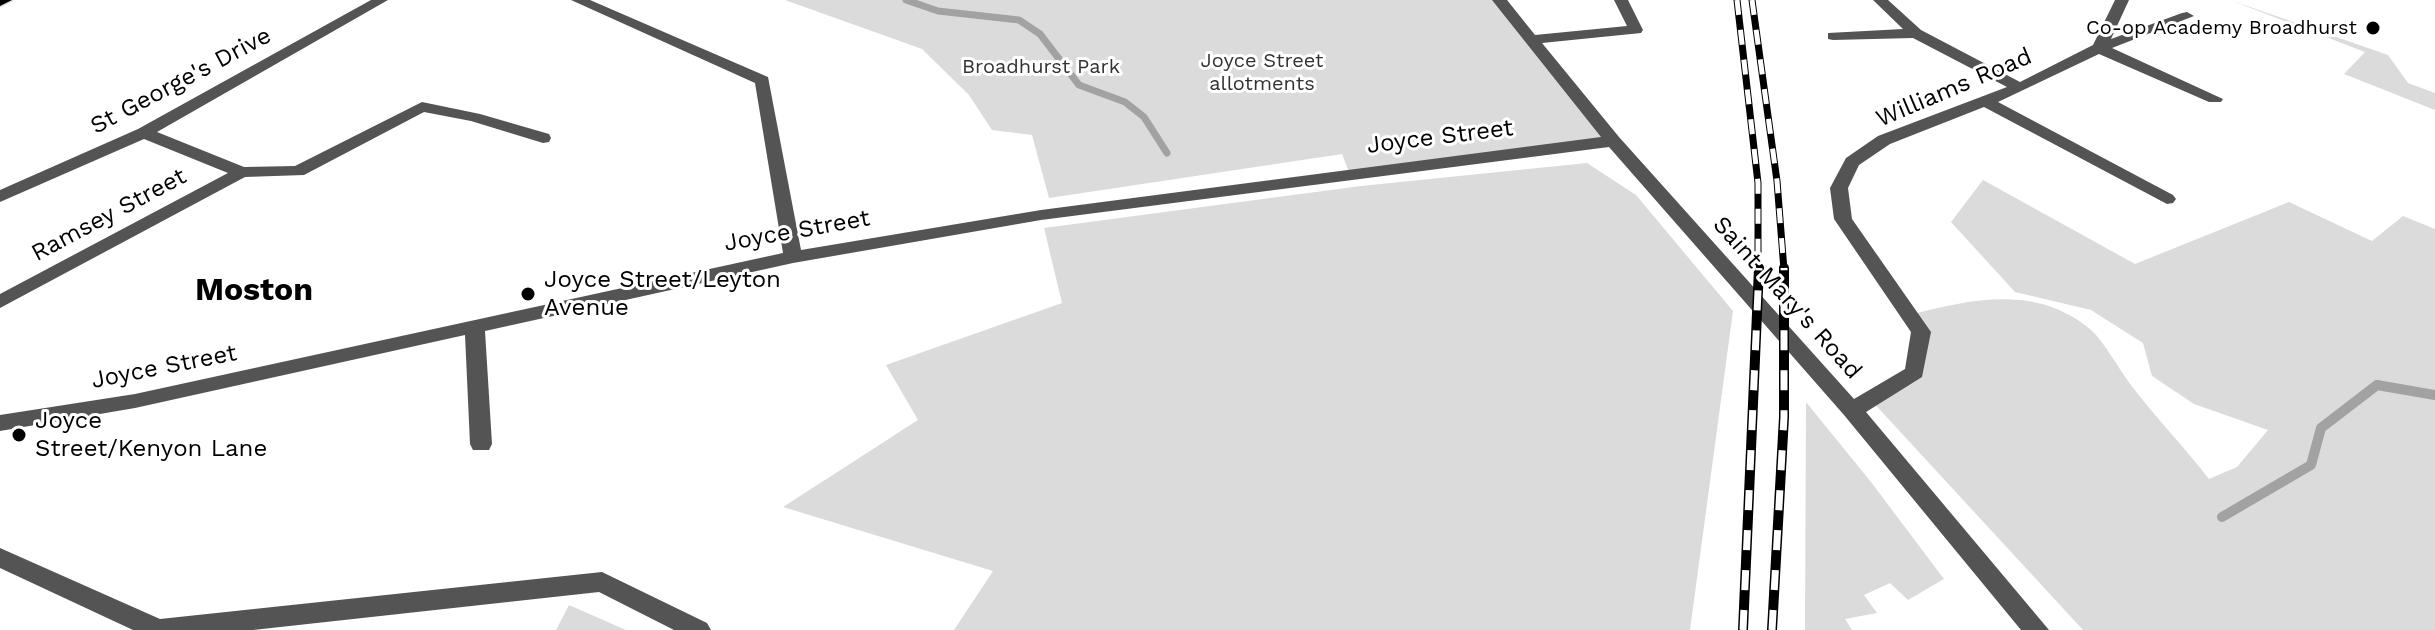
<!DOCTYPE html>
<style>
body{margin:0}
canvas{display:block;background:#fff}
</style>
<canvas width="2435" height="630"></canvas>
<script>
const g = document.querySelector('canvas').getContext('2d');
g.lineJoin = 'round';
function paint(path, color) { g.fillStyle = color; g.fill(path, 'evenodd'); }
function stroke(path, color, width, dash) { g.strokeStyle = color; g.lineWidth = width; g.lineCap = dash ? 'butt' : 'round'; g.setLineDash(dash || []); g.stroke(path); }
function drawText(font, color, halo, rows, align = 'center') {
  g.font = font + ' "Work Sans",sans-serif'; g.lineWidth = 6; g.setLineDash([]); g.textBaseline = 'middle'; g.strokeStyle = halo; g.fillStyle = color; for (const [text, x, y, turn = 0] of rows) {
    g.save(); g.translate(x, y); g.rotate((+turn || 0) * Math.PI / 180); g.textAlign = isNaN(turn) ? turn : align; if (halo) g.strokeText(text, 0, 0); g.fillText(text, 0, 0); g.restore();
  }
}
const green = new Path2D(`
 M 785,0 L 1499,0 L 1613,141 L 1350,175 L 1342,154 L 1049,198 L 1032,135 L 992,130 L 969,95 L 922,49 Z
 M 2230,0 L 2388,55 L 2408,83 L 2435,93 L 2435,110 L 2344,74 L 2365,52 Z
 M 1587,163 L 1636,195 L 1733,311 L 1690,630 L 954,630 L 993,571 L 783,507 L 918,420 L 886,365 L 1062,303 L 1044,228 L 1361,186 Z
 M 1983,180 L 2135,264 L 2289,202 L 2372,241 L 2403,216 L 2435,229 L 2435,630 L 2083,630 L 1870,399 L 1915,371 L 1909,315 C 1972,299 2037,284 2091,330 C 2103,340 2122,374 2134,389 C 2158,420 2185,448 2209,479 L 2237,467 L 2268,430 L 2194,404 L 2152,376 L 2143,343 L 2091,310 L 2015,292 L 1951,222 Z
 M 1806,402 L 1871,482 L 1944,579 L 1908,600 L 1890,583 L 1864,595 L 1877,613 L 1845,619 L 1852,630 L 1805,630 Z
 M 569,605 L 626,630 L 556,630 Z`);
const streamFar1 = new Path2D(`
 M 906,0 L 938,11 L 1019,20 L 1040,34 L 1079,85 L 1125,102 L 1144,117 L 1167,153`);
const stream = new Path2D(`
 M 2222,517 L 2311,465 L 2321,428 L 2377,385 L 2435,395`);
const minor = new Path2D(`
 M 371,0 L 388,0 L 157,132 L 244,167 L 295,166 L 422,102 L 480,114 L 549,134 L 551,138 L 549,142 L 543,143 L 471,121 L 424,112 L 304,175 L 245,177 L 0,308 L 0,294 L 228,173 L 144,139 L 0,202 L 0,190 L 138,129 Z
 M 571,0 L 590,0 L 768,77 L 801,250 L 1041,210 L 1601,137 L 1492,0 L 1507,0 L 1535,35 L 1627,26 L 1614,0 L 1628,0 L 1643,30 L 1641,33 L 1542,43 L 1619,137 L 1854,399 L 1905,369 L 1911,332 L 1834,219 L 1830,188 L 1846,158 L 1878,136 L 2007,87 L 1913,38 L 1833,40 L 1828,39 L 1828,33 L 1903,29 L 1873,0 L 1888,0 L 1921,30 L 2020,82 L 2093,45 L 2115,0 L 2129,0 L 2111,39 L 2182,13 L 2187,12 L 2194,16 L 2112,48 L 2223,99 L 2221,102 L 2209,102 L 2099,54 L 1998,102 L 2173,195 L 2176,199 L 2173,203 L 2167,204 L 1984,107 L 1890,144 L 1859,165 L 1848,188 L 1852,219 L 1931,332 L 1922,377 L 1866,412 L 2049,630 L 2021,630 L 1844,415 L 1609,147 L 1041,220 L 793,263 L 485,331 L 492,444 L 489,450 L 473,450 L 470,444 L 465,335 L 135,408 L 0,431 L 0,415 L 135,394 L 783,253 L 755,83 Z
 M 0,548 L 160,619 L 602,572 L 707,623 L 711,630 L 674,630 L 599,592 L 253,630 L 133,630 L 0,568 Z`);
const major = new Path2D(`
 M 0,0 L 12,0 L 0,6 Z`);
const railFar1 = new Path2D(`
 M 1737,0 L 1758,183 L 1758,270
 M 1752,0 L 1777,181 L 1784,270`);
const rail = new Path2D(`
 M 1743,630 L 1759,268
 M 1772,630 L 1784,417 L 1784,268`);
const markers = [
 [2373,28,8,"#000"],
 [528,294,8,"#000"],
 [19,435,8,"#000"]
];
const farPoinames = [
 ["Co-op Academy Broadhurst",2357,28]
];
const farParknames = [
 ["Joyce Street",1262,61],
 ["allotments",1262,84],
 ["Broadhurst Park",1041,67]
];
const streetNames = [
 ["St George's Drive",181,81,-28],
 ["Williams Road",1954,88,-23],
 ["Joyce Street",1440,137,-7],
 ["Ramsey Street",109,215,-28],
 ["Joyce Street",797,231,-10],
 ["Saint Mary's Road",1787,298,48],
 ["Joyce Street",164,367,-11]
];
const poiNames = [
 ["Joyce Street/Leyton",544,280],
 ["Avenue",544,308],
 ["Joyce",35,421],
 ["Street/Kenyon Lane",35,449]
];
const districtNames = [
 ["Moston",254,291]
];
paint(green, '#dbdbdb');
stroke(streamFar1, '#a2a2a2', 7);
stroke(stream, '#a2a2a2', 10);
stroke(major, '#dbdbdb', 3);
paint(minor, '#545454');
paint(major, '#000');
stroke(railFar1, '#000', 7);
stroke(rail, '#000', 10);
stroke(railFar1, '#fff', 5, [15]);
stroke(rail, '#fff', 7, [20]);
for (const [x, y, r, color] of markers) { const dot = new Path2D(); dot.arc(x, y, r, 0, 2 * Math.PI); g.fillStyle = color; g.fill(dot); stroke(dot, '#fff', 3); }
drawText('20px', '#000', '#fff', farPoinames, 'right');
drawText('20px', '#323232', '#fff', farParknames);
drawText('24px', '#000', '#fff', streetNames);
drawText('24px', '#000', '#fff', poiNames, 'left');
drawText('bold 32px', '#000', '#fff', districtNames);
</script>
